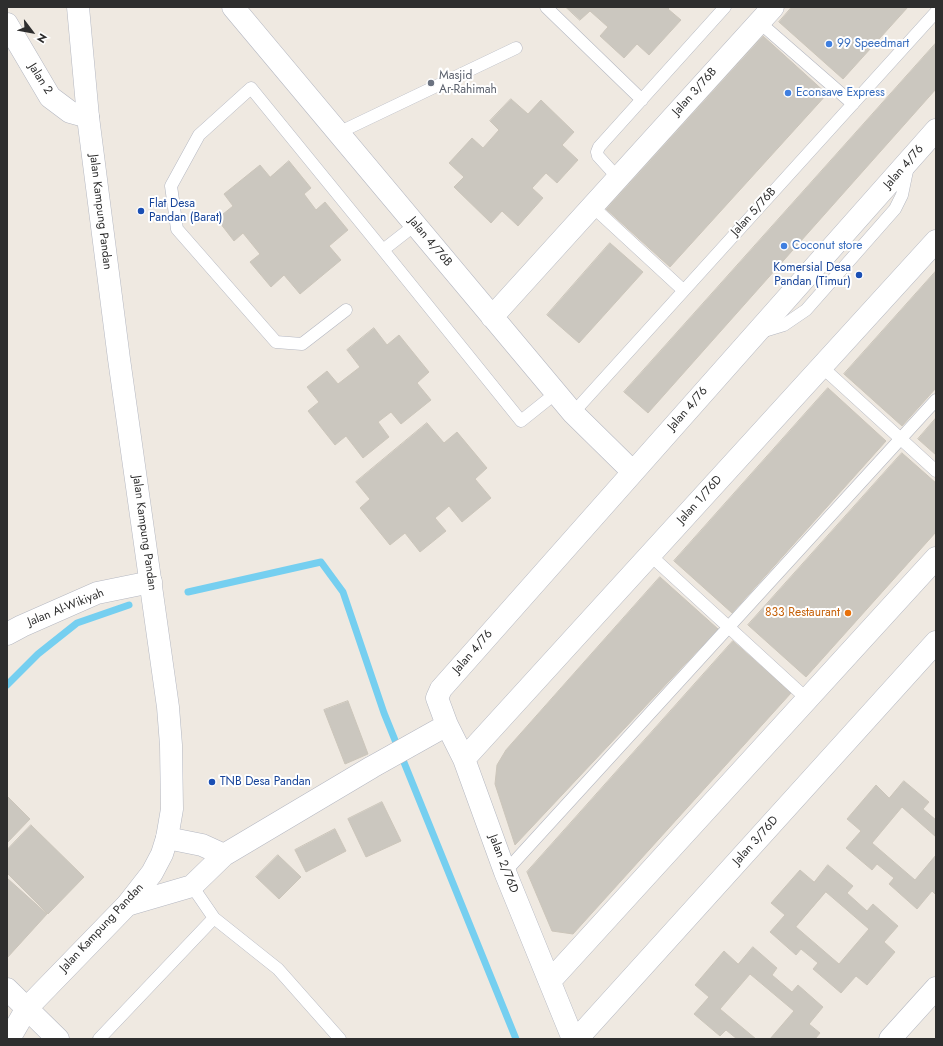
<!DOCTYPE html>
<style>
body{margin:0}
#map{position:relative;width:943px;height:1046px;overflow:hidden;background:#efe9e1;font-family:Jost,sans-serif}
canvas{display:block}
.frame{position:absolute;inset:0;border:8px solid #2e2e2e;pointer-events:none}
.north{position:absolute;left:12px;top:12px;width:40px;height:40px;-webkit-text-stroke:3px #fff;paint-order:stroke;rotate:122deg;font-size:11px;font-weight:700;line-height:16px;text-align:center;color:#2e2e2e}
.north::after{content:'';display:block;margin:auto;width:14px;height:18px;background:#2e2e2e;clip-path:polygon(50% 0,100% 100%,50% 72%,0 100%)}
</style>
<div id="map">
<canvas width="943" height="1046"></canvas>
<div class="frame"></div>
<div class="north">N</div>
</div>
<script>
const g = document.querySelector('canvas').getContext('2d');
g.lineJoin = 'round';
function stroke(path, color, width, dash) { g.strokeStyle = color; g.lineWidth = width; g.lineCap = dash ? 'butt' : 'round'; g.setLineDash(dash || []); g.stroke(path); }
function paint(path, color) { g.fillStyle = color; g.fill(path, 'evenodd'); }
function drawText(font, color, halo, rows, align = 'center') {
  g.font = font + ' Jost,sans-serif'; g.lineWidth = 4; g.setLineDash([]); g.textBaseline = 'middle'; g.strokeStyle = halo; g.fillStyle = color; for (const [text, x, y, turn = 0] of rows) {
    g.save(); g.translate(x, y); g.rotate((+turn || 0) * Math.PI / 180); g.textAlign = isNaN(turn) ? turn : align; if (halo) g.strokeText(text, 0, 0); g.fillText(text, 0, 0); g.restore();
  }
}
const stream = new Path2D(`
 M 188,592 L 321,562 L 343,592 L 384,713 L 516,1039
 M 7,685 L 38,654 L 77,623 L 129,605`);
const building = new Path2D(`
 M 566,7 L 670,7 L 668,9 L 681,20 L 649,55 L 637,44 L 624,58 L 600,36 L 608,27 L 590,11 L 580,20 Z
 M 792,7 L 908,7 L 843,79 L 779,22 Z
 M 763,36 L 827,94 L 670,267 L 606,209 Z
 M 936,43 L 936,89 L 648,413 L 624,392 Z
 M 511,99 L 528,114 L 541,100 L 574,132 L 562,145 L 578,160 L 557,183 L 546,173 L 532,188 L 543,198 L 518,226 L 502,211 L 491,223 L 454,187 L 464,177 L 449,163 L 472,138 L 483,148 L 499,130 L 490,121 Z
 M 289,161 L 311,188 L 304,194 L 316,210 L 325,202 L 348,230 L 329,246 L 341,260 L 300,294 L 284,275 L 271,287 L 250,262 L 260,254 L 243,233 L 234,241 L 217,219 L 233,206 L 224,194 L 260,165 L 270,177 Z
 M 610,243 L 643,272 L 579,343 L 547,315 Z
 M 936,271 L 936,388 L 902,426 L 844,374 Z
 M 374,328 L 387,345 L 399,335 L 429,372 L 417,383 L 431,400 L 401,424 L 391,412 L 378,422 L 389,437 L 363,458 L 346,436 L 335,445 L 308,411 L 319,402 L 307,387 L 327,371 L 338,384 L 360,367 L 347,350 Z
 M 828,388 L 886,441 L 732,613 L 674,561 Z
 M 936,418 L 936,455 L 918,439 Z
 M 427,423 L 444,443 L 457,432 L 487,468 L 475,479 L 491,498 L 462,522 L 449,506 L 435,518 L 446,531 L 420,552 L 405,533 L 390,545 L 360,508 L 370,499 L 356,482 Z
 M 902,453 L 936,483 L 936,532 L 806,677 L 748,625 Z
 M 660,577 L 718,629 L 515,845 L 495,784 L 497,765 L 506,750 Z
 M 733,641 L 791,693 L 573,934 L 552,931 L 527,872 Z
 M 348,701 L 368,754 L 345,764 L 324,710 Z
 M 904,781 L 929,802 L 923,809 L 936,820 L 936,837 L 902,807 L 872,843 L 915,880 L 936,855 L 936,895 L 932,891 L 917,909 L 889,884 L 894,878 L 877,864 L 872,870 L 846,848 L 861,831 L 847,819 L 876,785 L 889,798 Z
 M 7,796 L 30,819 L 7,843 Z
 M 382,802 L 401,841 L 366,857 L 348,819 Z
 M 31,825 L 84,877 L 48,914 L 7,873 L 7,850 Z
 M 335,829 L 346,851 L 306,872 L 295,850 Z
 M 278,855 L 301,877 L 279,899 L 256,877 Z
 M 828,865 L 853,886 L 847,893 L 867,911 L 873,904 L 898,926 L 884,942 L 895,952 L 867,985 L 856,976 L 841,993 L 813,969 L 818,963 L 801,949 L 796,955 L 770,932 L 785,915 L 771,903 L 800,870 L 814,882 ZM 826,892 L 869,929 L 839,964 L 796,927 Z
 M 7,878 L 47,914 L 7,958 Z
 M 753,947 L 777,968 L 772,975 L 792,992 L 798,985 L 823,1007 L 809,1024 L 820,1033 L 815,1039 L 770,1039 L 794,1011 L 750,974 L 720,1009 L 756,1039 L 737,1039 L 726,1030 L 720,1036 L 694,1014 L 709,997 L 695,985 L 724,951 L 738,964 Z`);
const service = new Path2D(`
 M 546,7 L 642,100
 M 759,22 L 853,104
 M 338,133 L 516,48
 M 618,178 L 598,156 L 597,152 L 599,147 L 725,7
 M 592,206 L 683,290
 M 415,225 L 383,250 L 521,421 L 556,393
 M 346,310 L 302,344 L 276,342 L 177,229 L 171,186 L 199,135 L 251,88 L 383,250
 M 761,332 L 784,325 L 806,310 L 895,209 L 902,195 L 908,166
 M 822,367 L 936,471
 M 573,413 L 936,12
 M 650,555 L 807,699
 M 505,872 L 936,400
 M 192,886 L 214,918 L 278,969 L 340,1039
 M 99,1039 L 214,918`);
const minor = new Path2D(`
 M 233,7 L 573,413 L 633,472
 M 7,24 L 50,97 L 70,112 L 88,117
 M 492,317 L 773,7
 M 7,634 L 22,626 L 97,593 L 151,582
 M 464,759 L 936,241
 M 167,838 L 202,845 L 224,855
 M 127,905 L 192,886 L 224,855 L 372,767 L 447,725
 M 550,981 L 936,558
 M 7,989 L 58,1039
 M 573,1039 L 505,872 L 464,759 L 447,725 L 437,698 L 441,689 L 936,130
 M 577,1039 L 936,642
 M 890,1039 L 936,988`);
const tertiary = new Path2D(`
 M 9,1039 L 27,1008 L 127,905 L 152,873 L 162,854 L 167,838 L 172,809 L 171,745 L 168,707 L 119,359 L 88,117 L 78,7`);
const markers = [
 [829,44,4,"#3f7fe0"],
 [431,83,4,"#6b7280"],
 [788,93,4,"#3f7fe0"],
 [141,211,4,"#1a4fb4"],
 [784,246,4,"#3f7fe0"],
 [859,275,4,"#1a4fb4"],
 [848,613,4,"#e8710a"],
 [212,782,4,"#1a4fb4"]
];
const shopNames = [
 ["99 Speedmart",837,44],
 ["Econsave Express",796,93],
 ["Coconut store",792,246]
];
const worshipNames = [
 ["Masjid",439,76],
 ["Ar-Rahimah",439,90]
];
const streetNames = [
 ["Jalan 2",40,79,58],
 ["Jalan 3/76B",695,92,-48],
 ["Jalan 4/76",904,167,-49],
 ["Jalan Kampung Pandan",100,212,83],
 ["Jalan 5/76B",754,212,-48],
 ["Jalan 4/76B",430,242,50],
 ["Jalan 4/76",688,409,-49],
 ["Jalan 1/76D",700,500,-48],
 ["Jalan Kampung Pandan",144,533,82],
 ["Jalan Al-Wikiyah",66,608,-22],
 ["Jalan 4/76",473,652,-49],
 ["Jalan 3/76D",756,841,-48],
 ["Jalan 2/76D",503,864,69],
 ["Jalan Kampung Pandan",102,928,-47]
];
const transitNames = [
 ["Flat Desa",149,204],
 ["Pandan (Barat)",149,218],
 ["Komersial Desa",851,268,"right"],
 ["Pandan (Timur)",851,282,"right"],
 ["TNB Desa Pandan",220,782]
];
const foodNames = [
 ["833 Restaurant",840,613]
];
stroke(stream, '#75cff0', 7);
paint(building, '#cbc7bf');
stroke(building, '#cbc5ba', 1);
stroke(service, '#b4b7c1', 13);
stroke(minor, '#b4b7c1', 23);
stroke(tertiary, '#b4b7c1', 23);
stroke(service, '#fff', 12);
stroke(minor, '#fff', 22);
stroke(tertiary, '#fff', 22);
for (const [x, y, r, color] of markers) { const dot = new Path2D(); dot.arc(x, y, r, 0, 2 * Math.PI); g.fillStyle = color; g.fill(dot); stroke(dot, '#fff', 1.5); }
drawText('12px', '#366cbe', '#fff', shopNames, 'left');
drawText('12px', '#5b616d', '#fff', worshipNames, 'left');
drawText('12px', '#2e2e2e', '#fff', streetNames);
drawText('12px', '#164399', '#fff', transitNames, 'left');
drawText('12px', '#c56008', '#fff', foodNames, 'right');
</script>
